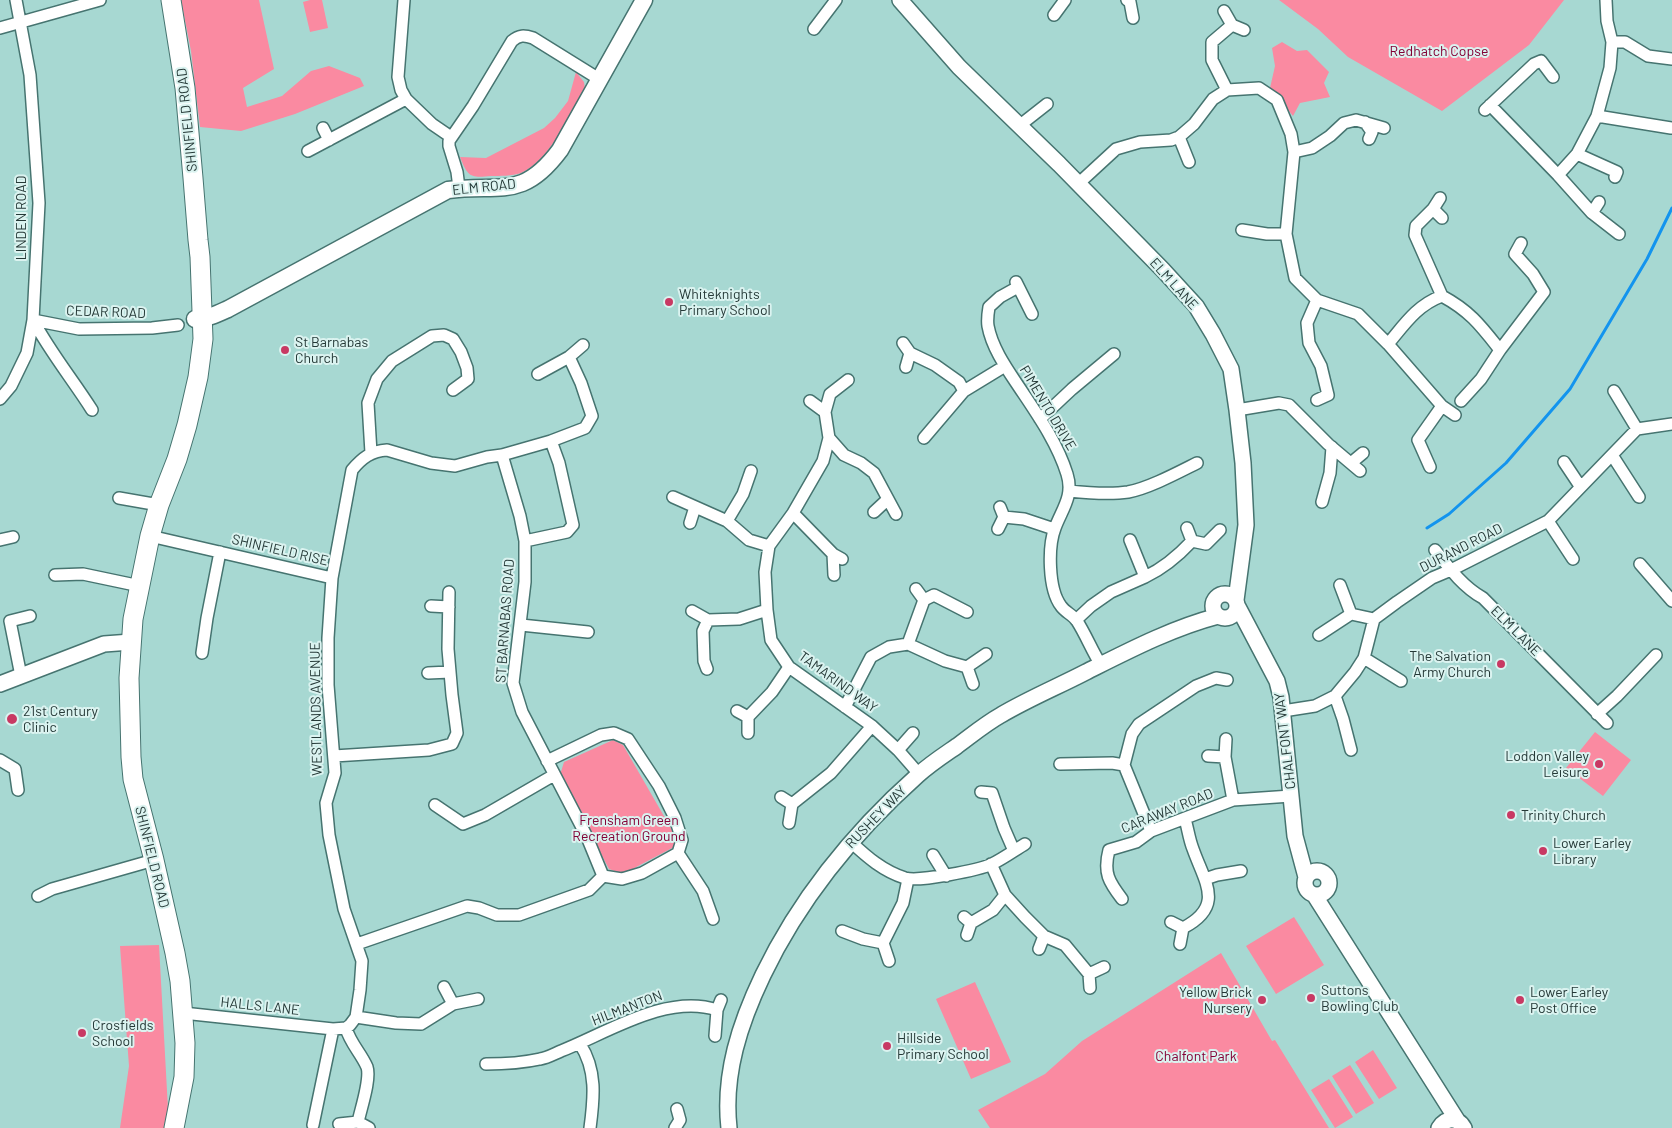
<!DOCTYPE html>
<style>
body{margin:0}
canvas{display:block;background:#a7d8d2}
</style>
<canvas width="1672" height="1128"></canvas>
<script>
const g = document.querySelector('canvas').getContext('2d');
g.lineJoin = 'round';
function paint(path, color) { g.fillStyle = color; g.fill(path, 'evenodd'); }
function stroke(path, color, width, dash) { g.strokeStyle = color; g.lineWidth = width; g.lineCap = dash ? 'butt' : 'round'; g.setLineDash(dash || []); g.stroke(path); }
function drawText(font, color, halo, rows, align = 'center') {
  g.font = font + ' Barlow,sans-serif'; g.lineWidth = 4; g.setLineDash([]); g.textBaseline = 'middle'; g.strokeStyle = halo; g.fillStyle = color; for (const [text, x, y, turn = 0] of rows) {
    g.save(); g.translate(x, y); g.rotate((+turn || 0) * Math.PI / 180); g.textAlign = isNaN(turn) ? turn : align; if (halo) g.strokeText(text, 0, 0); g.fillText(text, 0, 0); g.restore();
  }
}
const green = new Path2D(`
 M 181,0 L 259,0 L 274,69 L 243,88 L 247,107 L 282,96 L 311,71 L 329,66 L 360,78 L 364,86 L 295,114 L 241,131 L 200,127 L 191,51 Z
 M 310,0 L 322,0 L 328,28 L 310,32 L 303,2 Z
 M 1279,0 L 1564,0 L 1529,45 L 1442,111 L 1348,57 L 1318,29 Z
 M 1282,42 L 1297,51 L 1307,50 L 1329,72 L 1324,83 L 1330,97 L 1300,103 L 1293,116 L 1270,88 L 1275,66 L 1272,48 Z
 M 576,72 L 584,82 L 585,89 C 569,116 550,160 521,173 C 512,176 500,176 491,176 C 470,178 468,177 460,157 L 486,158 L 544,128 L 555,118 L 568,101 Z
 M 1595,732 L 1631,760 L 1603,796 L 1566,768 Z
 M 613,740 L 623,745 L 676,837 L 674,847 L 623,874 L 609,869 L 560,775 L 564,762 Z
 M 1294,917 L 1324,965 L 1276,994 L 1246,946 Z
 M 159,945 L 168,1109 L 164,1128 L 120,1128 L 129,1066 L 120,946 Z
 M 1221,953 L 1272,1041 L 1275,1040 L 1329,1128 L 990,1128 L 978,1110 L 1045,1074 L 1082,1041 Z
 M 975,982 L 1011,1062 L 971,1079 L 936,999 Z
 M 1373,1050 L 1397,1088 L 1379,1099 L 1355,1062 Z
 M 1350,1065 L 1374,1103 L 1356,1114 L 1332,1076 Z
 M 1329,1079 L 1353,1117 L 1335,1128 L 1311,1090 Z`);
const stream = new Path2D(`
 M 1427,528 L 1449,514 L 1506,463 L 1570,389 L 1647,259 L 1672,208`);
const minor = new Path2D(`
 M 404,0 L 398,77 L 401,90 L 406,99 L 432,124 L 451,137
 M 1127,0 L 1130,2 L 1133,18
 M 1224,11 L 1232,25 L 1212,42 L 1212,60 L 1227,90
 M 1054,15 L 1065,0
 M 1232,25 L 1244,30
 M 0,28 L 100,0
 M 814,29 L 836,0
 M 1612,42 L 1625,42 L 1648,56 L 1672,59
 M 1490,105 L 1558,175 L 1592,213 L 1619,234
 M 1485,110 L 1534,64 L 1541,61 L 1553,77
 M 1597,116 L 1671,128
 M 1365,122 L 1372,132 L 1369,139
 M 1019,126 L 1047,104
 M 323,128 L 329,140
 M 1179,137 L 1189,162
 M 308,151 L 406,99
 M 1294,152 L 1312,148 L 1330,136 L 1344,123 L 1356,120 L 1384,128
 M 1577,154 L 1617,172 L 1615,177
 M 1558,175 L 1577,154 L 1597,116 L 1610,68 L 1612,42 L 1607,21 L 1606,0
 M 1078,184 L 1116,149 L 1140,142 L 1171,140 L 1179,137 L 1194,124 L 1213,99 L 1227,90 L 1259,88 L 1277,100 L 1291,134 L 1294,152 L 1286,234 L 1295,278 L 1317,300 L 1358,314 L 1388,344 L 1442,406 L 1418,440 L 1430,467
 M 459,188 L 457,172 L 449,146 L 449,141 L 473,106 L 512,41 C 519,35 524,35 533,38 L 599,79
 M 1440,198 L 1433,209 L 1416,226 L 1415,235 L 1442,296
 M 1433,209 L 1442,218
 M 1592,213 L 1599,202
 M 1242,230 L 1267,234 L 1286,234
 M 1016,282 L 1032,314
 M 1018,287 L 1000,297 L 989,307 C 988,313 987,320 988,326 C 992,348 1007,369 1019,387 C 1037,414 1057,442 1067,474 C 1074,496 1062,509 1055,528 C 1048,546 1048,589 1061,606 C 1065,612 1073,615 1077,621 C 1086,635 1092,651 1101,665
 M 1317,300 L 1307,323 L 1309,343 L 1321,366 L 1328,395 L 1317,400
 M 33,320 L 79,329 L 152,328 L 178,325
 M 33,320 C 50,352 73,380 92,410
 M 903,343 L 910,353 L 935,365 L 959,382 L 964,391
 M 1388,344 C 1404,325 1417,305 1442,296 C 1470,311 1481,326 1500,350
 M 569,357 L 583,345
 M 906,367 L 910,353
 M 538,374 L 569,357 L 581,383 L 592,416 L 585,428 L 551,441
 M 1614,391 L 1637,429
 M 0,399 L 11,386 L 27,353 L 33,320 L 39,203 L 30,75 L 16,0
 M 810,401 L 825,412 L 829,438 L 823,461 L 793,513 L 769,546 L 765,572 L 767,610 L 771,640 L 789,667 L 872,726 L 898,750 L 919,774
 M 1461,401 L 1481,379 L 1500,350 L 1544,292 L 1533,274 L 1515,254 L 1521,243
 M 1442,406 L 1455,415
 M 1237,410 L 1279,403 L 1289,405 L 1328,444 L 1360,471
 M 825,412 L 830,394 L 848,380
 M 1040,419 L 1072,389 L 1114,354
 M 829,438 L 844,455 L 861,463 L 874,473 L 896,514
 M 924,438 L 964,391 L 1005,366
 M 371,453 L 368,403 L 377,379 L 392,361 L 432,336 L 444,335 L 453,339 L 461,352 L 467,368 L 468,379 L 453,390
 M 502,455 L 520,516 L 525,541 L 525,582 L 513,683 L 522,712 L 587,837 L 603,876
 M 1612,455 L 1639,497
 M 1564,462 L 1580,486
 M 1351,463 L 1363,453
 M 1069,491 C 1088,493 1109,495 1128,492 C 1149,488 1177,473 1197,463
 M 673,497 L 727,521 L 749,540 L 769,546
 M 119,498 L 159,505
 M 1322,502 L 1330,473 L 1332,447
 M 1000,507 L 1004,517 L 1024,519 L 1054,529
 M 874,512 L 888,499
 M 793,513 L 833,554 L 842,559
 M 727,521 L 743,494 L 751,471
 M 1548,521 L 1573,559
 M 690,523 L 695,507
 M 1187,528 L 1192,541
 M 998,529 L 1004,517
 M 150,536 L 332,578
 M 0,540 L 13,537
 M 1435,550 C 1449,568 1463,587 1483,598 L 1607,723
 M 833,554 L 834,575
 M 1640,564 L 1672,601
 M 55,575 L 83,574 L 140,586
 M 1145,577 C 1164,568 1178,556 1192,541 L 1206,544 L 1220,530
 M 1340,585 L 1351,614 L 1374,619
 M 924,600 L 934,595 L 967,612
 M 431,606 L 449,607
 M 692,611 L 708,620 L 739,619 L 767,610
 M 1076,620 L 1091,606 L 1111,592 L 1145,577 L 1130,540
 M 521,625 L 588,632
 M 1319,635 L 1351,614
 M 908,644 L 924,600 L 916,589
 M 202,653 L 207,618 L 220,552
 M 1364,658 L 1401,681
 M 967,667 L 986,654
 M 707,669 L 704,661 L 703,631 L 708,620
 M 428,673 L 450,672
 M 21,676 L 10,621 L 30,616
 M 1335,696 L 1343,719 L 1351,750
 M 845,707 L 871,657 L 889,647 L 908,644 L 945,661 L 967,667 L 973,684
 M 737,711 L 748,717 L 772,692 L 789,667
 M 1283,711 L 1315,706 L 1335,696 L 1355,672 L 1364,658 L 1374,619 L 1397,602 L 1432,578 L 1451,570 L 1548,521 L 1637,429 L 1672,424
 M 1597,714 L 1617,696 L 1656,655
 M 748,733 L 748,717
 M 1226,739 L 1225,757 L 1233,800
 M 898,750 L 913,733
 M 334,756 L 429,750 L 452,744 L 457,733 L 452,695 L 448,649 L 449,592
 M 1208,756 L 1225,757
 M 0,760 L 15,769 L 18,790
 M 547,761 L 601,735 L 614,733 L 628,739 L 659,786 L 675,818 L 682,840 L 678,853 L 642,873 L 622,879 L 603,876
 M 1060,764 L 1112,763 L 1124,765
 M 981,792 L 992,793 L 1004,828 L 1014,851
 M 781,797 L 792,804
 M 435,805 L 463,824 L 485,815 L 554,775
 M 789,823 L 792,804 L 831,773 L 872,726
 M 1151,831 L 1124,765 L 1132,734 L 1139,724 L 1196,686 L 1216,678 L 1227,680
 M 851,842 C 867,857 883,871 905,878 C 919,882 979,870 992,864 C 1004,858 1015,850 1025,844
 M 678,853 L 703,891 L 713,919
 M 933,855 L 946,876
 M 991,864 L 1005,895 L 1025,917 L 1044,936 L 1065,945 L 1089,974 L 1104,967
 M 1205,879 L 1217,875 L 1241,871
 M 38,896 L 52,889 L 154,860
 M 1122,899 C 1109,882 1103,873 1109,850 L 1136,842 L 1151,831 L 1233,800 L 1291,796
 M 964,917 L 971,923 L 993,910 L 1005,895
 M 1171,922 L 1183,928
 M 842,931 L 863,939 L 883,943 L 903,903 L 908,879
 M 967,935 L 971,923
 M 883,943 L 889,961
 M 357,944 L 467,906 L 479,908 L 497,915 L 519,915 L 589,890 L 603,876
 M 1180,944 L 1183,928 C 1225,906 1205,883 1193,849 C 1189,839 1188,829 1185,819
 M 1039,949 L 1044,936
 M 1089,974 L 1090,988
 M 444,987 L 453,1004
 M 183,1013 L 333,1029 L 346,1028
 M 356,1017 L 396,1023 L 421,1024 L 453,1004 L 478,999
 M 346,1028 L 350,1025 L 356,1017 L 360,990 L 362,961 L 344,909 L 329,835 L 326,803 L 335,773 L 328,685 L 328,638 L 332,578 L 352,470 C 362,458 371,451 387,450 L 431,463 L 455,466 L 487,457 L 502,455 L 551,441 L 559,463 L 573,525 L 567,532 L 525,541
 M 346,1028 C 350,1043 361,1053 367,1067 C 371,1079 361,1108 358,1122 L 369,1128
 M 715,1036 L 717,1010 L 721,1000
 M 580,1044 C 597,1070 594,1098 590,1128
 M 486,1064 C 504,1064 522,1063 540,1059 C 547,1058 554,1054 561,1051 C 607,1033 667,993 717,1010
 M 339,1124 L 358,1122
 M 313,1125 L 333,1029
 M 675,1128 L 680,1120 L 677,1109`);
const tertiary = new Path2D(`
 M 900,0 L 959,67 L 1059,164 L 1163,270 L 1196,306 L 1213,334 L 1231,369 L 1237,410 L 1243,463 L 1246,525 L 1236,600
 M1213 606a12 12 0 1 1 24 0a12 12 0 1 1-24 0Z
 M 1238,607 L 1277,681 L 1281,697 L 1295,836 L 1306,877
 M 0,684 L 104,644 L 131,642
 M1305 883a12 12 0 1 1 24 0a12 12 0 1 1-24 0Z
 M 1315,896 L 1457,1120
 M 729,1128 C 723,1074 740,1023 763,975 C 800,898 854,832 918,775 C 930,764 944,755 957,746 C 972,735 985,724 1001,715 C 1028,699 1057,687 1086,672 C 1128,651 1172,628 1218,616
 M 1439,1128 C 1446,1117 1458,1117 1464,1128`);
const secondary = new Path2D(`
 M 195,319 C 207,319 217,314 228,309 L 448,190 C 500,183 522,201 560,150 L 644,0`);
const primary = new Path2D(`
 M 171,0 L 185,88 L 193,178 L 198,240 L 200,257 L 203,339 L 198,377 L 187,425 L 177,459 L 159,505 L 150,536 L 133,619 L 129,678 L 131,757 L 133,779 L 154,860 L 175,953 L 180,981 L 185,1043 L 184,1077 L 174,1128`);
const markers = [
 [669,302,5,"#c83963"],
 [285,350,5,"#c83963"],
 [1501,664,5,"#c83963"],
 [12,719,6,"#c83963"],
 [1599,764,5,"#c83963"],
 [1511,815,5,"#c83963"],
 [1543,851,5,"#c83963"],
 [1311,998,5,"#c83963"],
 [1262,1000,5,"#c83963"],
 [1520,1000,5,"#c83963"],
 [82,1033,5,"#c83963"],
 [887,1046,5,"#c83963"]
];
const parkNames = [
 ["Redhatch Copse",1439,51],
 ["Frensham Green",629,820],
 ["Recreation Ground",629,836],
 ["Chalfont Park",1196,1056]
];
const streetNames = [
 ["SHINFIELD ROAD",187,120,-96],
 ["ELM ROAD",484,187,-6],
 ["LINDEN ROAD",21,218,-90],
 ["ELM LANE",1174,284,48],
 ["CEDAR ROAD",106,312,2],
 ["PIMENTO DRIVE",1048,408,59],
 ["DURAND ROAD",1461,548,-27],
 ["SHINFIELD RISE",280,550,13],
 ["ST BARNABAS ROAD",505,621,-86],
 ["ELM LANE",1516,631,45],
 ["TAMARIND WAY",838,682,36],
 ["WESTLANDS AVENUE",316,709,-91],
 ["CHALFONT WAY",1285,741,-97],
 ["CARAWAY ROAD",1167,811,-22],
 ["RUSHEY WAY",876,817,-46],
 ["SHINFIELD ROAD",152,857,76],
 ["HALLS LANE",260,1006,6],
 ["HILMANTON",627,1008,-21]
];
const poiNames = [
 ["Whiteknights",679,294],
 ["Primary School",679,310],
 ["St Barnabas",295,342],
 ["Church",295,358],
 ["The Salvation",1491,656,"right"],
 ["Army Church",1491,672,"right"],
 ["21st Century",23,711],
 ["Clinic",23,727],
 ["Loddon Valley",1589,756,"right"],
 ["Leisure",1589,772,"right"],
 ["Trinity Church",1521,815],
 ["Lower Earley",1553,843],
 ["Library",1553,859],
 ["Suttons",1321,990],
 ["Bowling Club",1321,1006],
 ["Yellow Brick",1252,992,"right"],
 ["Nursery",1252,1008,"right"],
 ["Lower Earley",1530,992],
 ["Post Office",1530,1008],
 ["Crosfields",92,1025],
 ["School",92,1041],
 ["Hillside",897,1038],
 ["Primary School",897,1054]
];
paint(green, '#fa8aa1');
stroke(stream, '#1394ee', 3);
stroke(minor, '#467470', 14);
stroke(tertiary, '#467470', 18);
stroke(secondary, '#467470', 19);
stroke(primary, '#467470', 21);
stroke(minor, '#fff', 11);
stroke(tertiary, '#fff', 15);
stroke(secondary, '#fff', 16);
stroke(primary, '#fff', 19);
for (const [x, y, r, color] of markers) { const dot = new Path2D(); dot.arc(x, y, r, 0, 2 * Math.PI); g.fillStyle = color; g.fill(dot); stroke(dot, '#dbf3f0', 2); }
drawText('14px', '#830035', '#dbf3f0', parkNames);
drawText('14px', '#253937', '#dbf3f0', streetNames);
drawText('14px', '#253937', '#dbf3f0', poiNames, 'left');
</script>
